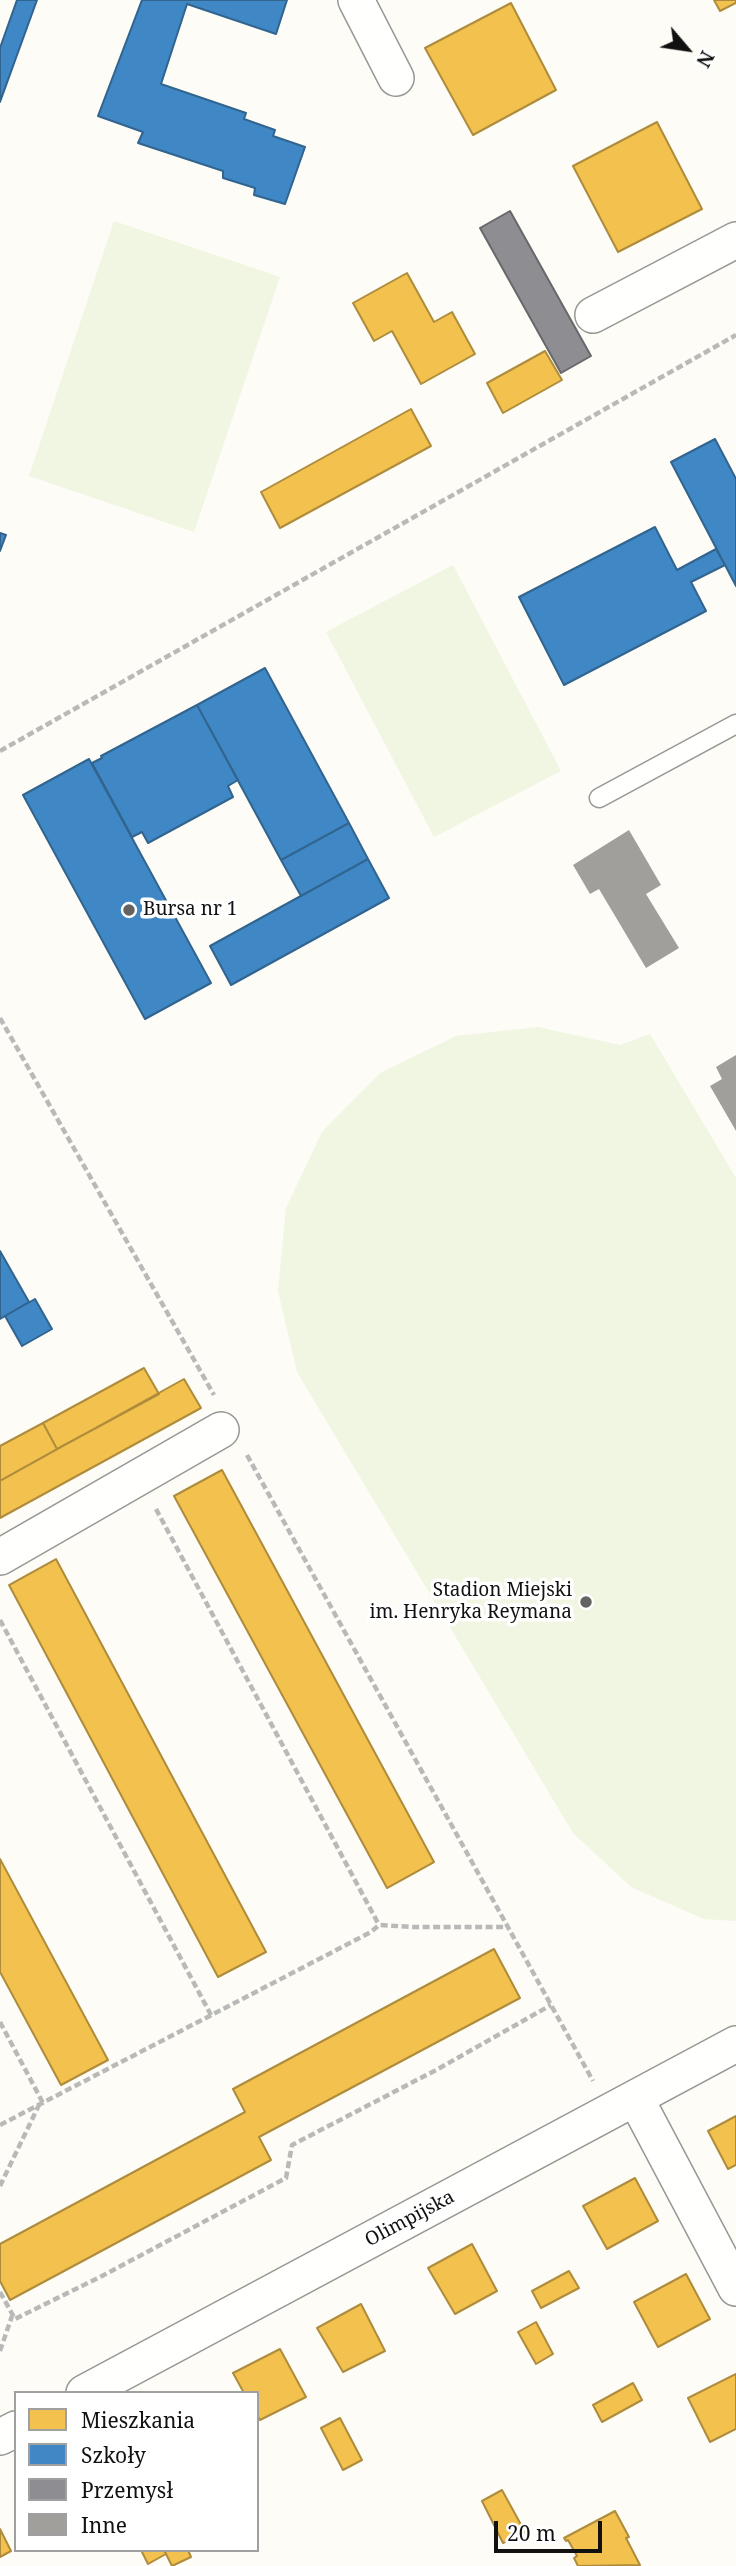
<!DOCTYPE html>
<meta charset="utf-8">
<style>
body{margin:0}
#map{position:relative;width:736px;height:2566px;overflow:hidden;background:#fdfcf7;font-family:"Noto Serif",serif}
canvas{display:block}
.legend{position:absolute;left:14px;top:2391px;width:245px;height:161px;box-sizing:border-box;background:#fff;border:2px solid #a0a0a0;margin:0;padding:9px 12px;list-style:none;font-size:21px;color:#111}
.legend li{display:flex;align-items:center;gap:14px;height:35px}
.legend b{width:35px;border:2px solid #a0a0a0}
.north{position:absolute;left:652px;top:14px;width:70px;height:70px;-webkit-text-stroke:5px #fff;paint-order:stroke;rotate:119deg;font-size:19px;font-weight:700;line-height:28px;text-align:center;color:#111}
.north::after{content:'';display:block;margin:auto;width:24px;height:32px;background:#111;clip-path:polygon(50% 0,100% 100%,50% 72%,0 100%)}
.scale{position:absolute;left:494px;top:2521px;width:108px;height:32px;box-sizing:border-box;border:4px solid #111;border-top:0;padding-left:9px;font-size:21px;line-height:24px;white-space:nowrap;color:#111;-webkit-text-stroke:5px #fff;paint-order:stroke}
</style>
<div id="map">
<canvas width="736" height="2566"></canvas>
<ul class="legend">
<li><b style="height:19px;background:#f2c14e"></b>Mieszkania</li>
<li><b style="height:19px;background:#3f88c5"></b>Szkoły</li>
<li><b style="height:19px;background:#8d8d92"></b>Przemysł</li>
<li><b style="height:19px;background:#a19f9c"></b>Inne</li>
</ul>
<div class="north">N</div>
<div class="scale">20 m</div>
</div>
<script>
const g = document.querySelector('canvas').getContext('2d');
g.lineJoin = 'round';
function paint(path, color) { g.fillStyle = color; g.fill(path, 'evenodd'); }
function stroke(path, color, width, dash) { g.strokeStyle = color; g.lineWidth = width; g.lineCap = dash ? 'butt' : 'round'; g.setLineDash(dash || []); g.stroke(path); }
function drawText(font, color, halo, rows, align = 'center') {
  g.font = font + ' "Noto Serif",serif'; g.lineWidth = 7; g.setLineDash([]); g.textBaseline = 'middle'; g.strokeStyle = halo; g.fillStyle = color; for (const [text, x, y, turn = 0] of rows) {
    g.save(); g.translate(x, y); g.rotate((+turn || 0) * Math.PI / 180); g.textAlign = isNaN(turn) ? turn : align; if (halo) g.strokeText(text, 0, 0); g.fillText(text, 0, 0); g.restore();
  }
}
const pitch = new Path2D(`
 M 114,221 L 280,277 L 194,532 L 29,476 Z
 M 453,565 L 561,771 L 434,837 L 326,632 Z
 M 538,1027 L 620,1045 L 650,1034 L 736,1178 L 736,1921 L 704,1919 L 631,1887 L 573,1833 L 297,1372 L 278,1291 L 286,1208 L 322,1132 L 380,1073 L 456,1036 Z`);
const homes = new Path2D(`
 M 714,0 L 736,0 L 736,3 L 720,11 Z
 M 511,3 L 556,90 L 473,135 L 425,48 Z
 M 657,122 L 702,209 L 618,252 L 573,166 Z
 M 407,273 L 434,322 L 452,312 L 475,354 L 421,384 L 392,331 L 374,341 L 353,303 Z
 M 545,351 L 562,380 L 503,413 L 487,383 Z
 M 411,409 L 431,446 L 280,528 L 261,492 Z
 M 144,1368 L 159,1394 L 57,1449 L 43,1423 Z
 M 184,1379 L 201,1408 L 0,1518 L 0,1481 Z
 M 43,1423 L 57,1449 L 0,1481 L 0,1446 Z
 M 222,1470 L 434,1862 L 387,1888 L 174,1496 Z
 M 56,1559 L 266,1952 L 218,1977 L 9,1585 Z
 M 0,1859 L 108,2060 L 61,2085 L 0,1972 Z
 M 494,1949 L 520,1998 L 259,2137 L 271,2160 L 10,2300 L 0,2281 L 0,2244 L 245,2112 L 233,2089 Z
 M 736,2116 L 736,2165 L 728,2169 L 708,2131 Z
 M 635,2178 L 658,2221 L 607,2249 L 583,2206 Z
 M 472,2244 L 497,2291 L 455,2314 L 428,2268 Z
 M 569,2271 L 579,2288 L 541,2308 L 532,2291 Z
 M 686,2274 L 710,2319 L 658,2347 L 634,2302 Z
 M 361,2304 L 385,2351 L 343,2372 L 317,2328 Z
 M 536,2322 L 553,2354 L 536,2364 L 518,2332 Z
 M 280,2349 L 306,2397 L 260,2420 L 257,2415 L 257,2393 L 244,2393 L 233,2373 Z
 M 736,2374 L 736,2429 L 710,2442 L 688,2398 Z
 M 633,2383 L 642,2400 L 602,2422 L 593,2405 Z
 M 340,2418 L 362,2460 L 343,2470 L 321,2428 Z
 M 502,2490 L 525,2532 L 503,2543 L 482,2501 Z
 M 615,2511 L 629,2537 L 626,2538 L 640,2565 L 578,2566 L 574,2558 L 577,2556 L 568,2540 L 566,2541 L 564,2538 Z
 M 0,2529 L 11,2551 L 0,2557 Z
 M 141,2550 L 164,2550 L 166,2554 L 148,2564 Z
 M 164,2550 L 188,2550 L 191,2557 L 172,2566 Z`);
const schools = new Path2D(`
 M 17,0 L 37,0 L 0,102 L 0,48 Z
 M 142,0 L 287,0 L 276,34 L 187,4 L 161,84 L 246,113 L 244,119 L 275,130 L 273,136 L 305,147 L 285,204 L 254,195 L 255,188 L 223,178 L 223,171 L 138,143 L 143,132 L 98,116 Z
 M 715,439 L 736,479 L 736,586 L 671,462 Z
 M 655,527 L 677,570 L 716,549 L 725,565 L 691,582 L 706,611 L 564,685 L 519,597 Z
 M 0,533 L 6,535 L 0,551 Z
 M 265,668 L 349,823 L 281,860 L 197,705 Z
 M 197,705 L 238,780 L 228,786 L 233,797 L 148,843 L 142,832 L 132,837 L 92,763 L 102,758 L 101,756 Z
 M 89,759 L 211,983 L 145,1019 L 23,795 Z
 M 349,823 L 368,859 L 301,896 L 281,860 Z
 M 368,859 L 389,898 L 231,985 L 210,946 Z
 M 0,1251 L 29,1302 L 0,1319 Z
 M 35,1299 L 52,1329 L 22,1346 L 5,1316 Z`);
const industry = new Path2D(`
 M 510,211 L 591,356 L 561,373 L 480,228 Z`);
const building = new Path2D(`
 M 629,830 L 661,885 L 646,894 L 679,948 L 646,968 L 599,889 L 590,894 L 573,865 Z
 M 736,1055 L 736,1131 L 710,1086 L 722,1079 L 716,1067 Z`);
const path = new Path2D(`
 M 0,751 L 736,335
 M 0,1018 L 214,1395
 M 247,1455 L 593,2081
 M 156,1509 L 379,1925
 M 0,1620 L 211,2015
 M 0,2022 L 43,2103
 M 0,2125 L 371,1932 L 379,1925 L 413,1927 L 507,1927
 M 0,2186 L 39,2105
 M 0,2292 L 15,2319 L 102,2276 L 286,2178 L 292,2145 L 438,2069 L 551,2005
 M 0,2351 L 12,2316`);
const service = new Path2D(`
 M 599,798 L 736,724`);
const minor = new Path2D(`
 M 356,0 L 396,78
 M 593,315 L 736,240
 M 0,1557 L 221,1430
 M 636,2099 L 736,2288
 M 84,2393 L 736,2044
 M 0,2437 L 16,2429`);
const markers = [
 [129,910,7,"#646362"],
 [586,1602,7,"#646362"]
];
const poiNames = [
 ["Bursa nr 1",143,910],
 ["Stadion Miejski",572,1591,"right"],
 ["im. Henryka Reymana",572,1613,"right"]
];
const streetNames = [
 ["Olimpijska",410,2219,-28]
];
paint(pitch, '#f0f6e1');
paint(homes, '#f2c14e');
stroke(homes, '#ae8c3c', 2);
paint(schools, '#3f88c5');
stroke(schools, '#31648f', 2);
paint(industry, '#8d8d92');
stroke(industry, '#68686b', 2);
paint(building, '#a19f9c');
stroke(service, '#979795', 21);
stroke(minor, '#979795', 38);
stroke(path, '#b9b9b8', 4.5, [7, 3.5]);
stroke(service, '#fffffe', 18);
stroke(minor, '#fffffe', 35);
for (const [x, y, r, color] of markers) { const dot = new Path2D(); dot.arc(x, y, r, 0, 2 * Math.PI); g.fillStyle = color; g.fill(dot); stroke(dot, '#fff', 2.5); }
drawText('19px', '#111', '#fff', poiNames, 'left');
drawText('19px', '#111', '#fff', streetNames);
</script>
